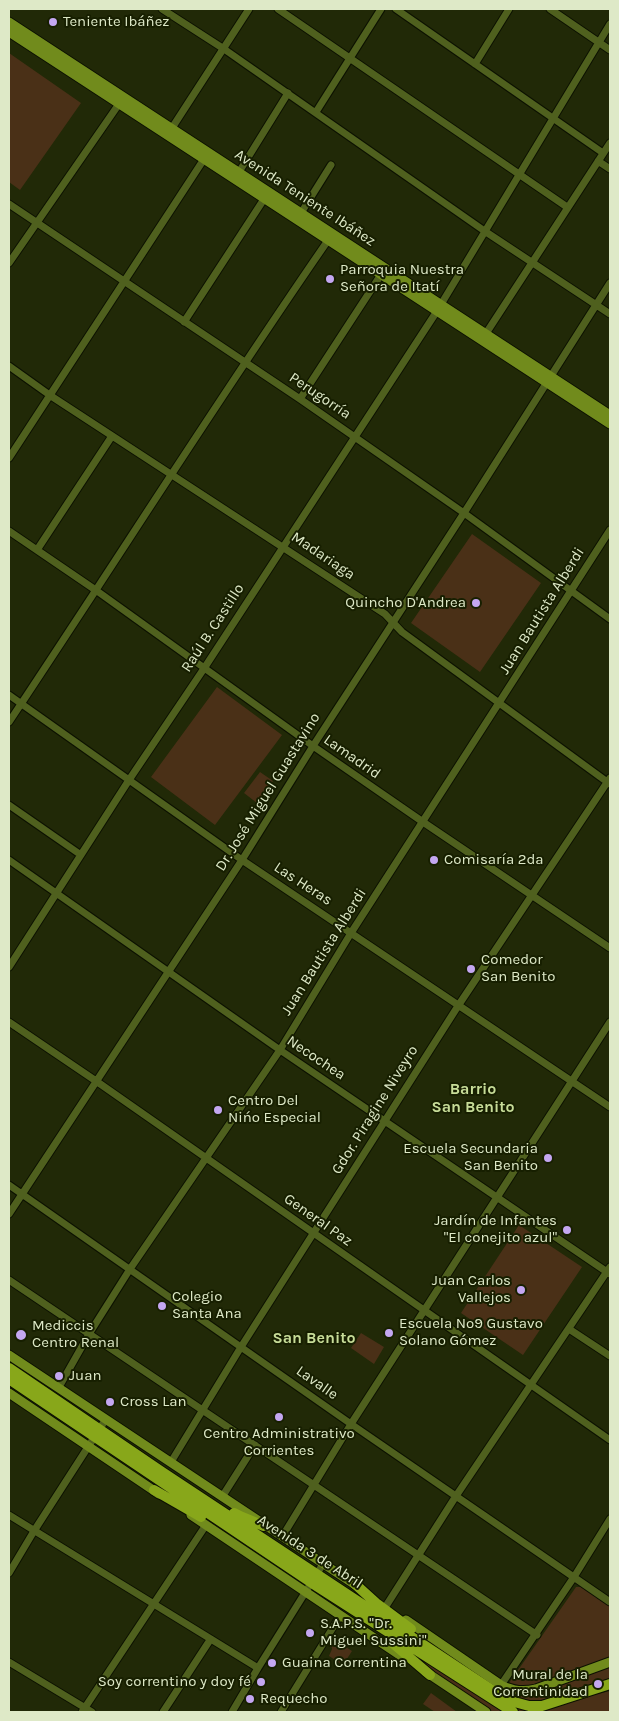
<!DOCTYPE html>
<meta charset="utf-8">
<style>
body{margin:0}
#map{position:relative;width:619px;height:1721px;overflow:hidden;background:#212907;font-family:Karla,sans-serif}
canvas{display:block}
.frame{position:absolute;inset:0;border:10px solid #dee9c7;pointer-events:none}
</style>
<div id="map">
<canvas width="619" height="1721"></canvas>
<div class="frame"></div>
</div>
<script>
const g = document.querySelector('canvas').getContext('2d');
g.lineJoin = 'round';
function paint(path, color) { g.fillStyle = color; g.fill(path, 'evenodd'); }
function stroke(path, color, width, dash) { g.strokeStyle = color; g.lineWidth = width; g.lineCap = dash ? 'butt' : 'round'; g.setLineDash(dash || []); g.stroke(path); }
function drawText(font, color, halo, rows, align = 'center') {
  g.font = font + ' Karla,sans-serif'; g.lineWidth = 4; g.setLineDash([]); g.textBaseline = 'middle'; g.strokeStyle = halo; g.fillStyle = color; for (const [text, x, y, turn = 0] of rows) {
    g.save(); g.translate(x, y); g.rotate((+turn || 0) * Math.PI / 180); g.textAlign = isNaN(turn) ? turn : align; if (halo) g.strokeText(text, 0, 0); g.fillText(text, 0, 0); g.restore();
  }
}
const green = new Path2D(`
 M 9,53 L 81,103 L 20,190 L 9,182 Z
 M 472,534 L 541,583 L 480,672 L 411,623 Z
 M 217,687 L 282,735 L 215,825 L 151,777 Z
 M 260,772 L 273,781 L 257,803 L 244,793 Z
 M 519,1225 L 582,1267 L 523,1355 L 461,1313 Z
 M 361,1333 L 384,1347 L 374,1364 L 351,1348 Z
 M 576,1587 L 582,1587 L 610,1606 L 610,1659 L 534,1687 L 517,1687 L 509,1683 Z
 M 332,1638 L 352,1651 L 343,1665 L 329,1656 L 332,1649 L 330,1641 Z
 M 392,1640 L 509,1712 L 492,1712 L 418,1661 Z
 M 435,1644 L 516,1693 L 610,1664 L 610,1678 L 549,1697 L 550,1700 L 539,1702 L 516,1700 L 461,1665 Z
 M 610,1691 L 610,1712 L 519,1712 L 514,1710 L 513,1705 L 555,1705 Z
 M 431,1693 L 457,1712 L 435,1712 L 423,1704 Z`);
const minor = new Path2D(`
 M 162,9 L 224,49 L 486,232 L 610,314
 M 278,9 L 567,207
 M 396,9 L 603,153
 M 550,9 L 610,50
 M 475,64 L 509,9
 M 316,112 L 381,9
 M 170,131 L 249,9
 M 598,161 L 610,169
 M 239,172 L 288,93
 M 9,204 L 300,399 L 464,513 L 610,619
 M 301,213 L 331,165
 M 9,263 L 121,101
 M 184,322 L 266,196
 M 483,338 L 610,143
 M 9,366 L 51,396 L 385,614 L 402,632 L 610,784
 M 300,399 L 384,270
 M 9,458 L 206,156
 M 9,531 L 97,591 L 313,746 L 423,822 L 610,948
 M 37,550 L 112,436
 M 9,695 L 242,860 L 610,1107
 M 9,722 C 117,560 220,396 331,236
 M 9,805 L 81,855
 M 9,860 L 280,1050 L 610,1274
 M 9,967 L 129,780 L 205,667 L 437,311 L 610,24
 M 9,1022 L 96,1081 L 610,1440
 M 9,1185 L 351,1424 L 610,1602
 M 9,1214 L 242,860 L 313,746 L 464,513 L 610,283
 M 9,1280 C 185,1398 360,1518 537,1635
 M 569,1329 L 610,1356
 M 59,1387 L 89,1334 L 130,1269 L 280,1050 L 351,933 L 610,530
 M 171,1462 L 241,1347 L 458,1006 L 610,778
 M 222,1497 L 255,1445
 M 9,1515 L 258,1668
 M 282,1537 L 351,1424 L 610,1022
 M 9,1573 L 34,1531 L 106,1419
 M 386,1606 L 456,1496 L 610,1267
 M 9,1662 L 92,1712
 M 501,1685 L 574,1577 L 610,1519
 M 82,1712 L 206,1525
 M 163,1712 L 210,1640
 M 232,1712 L 258,1668 L 323,1564
 M 281,1712 L 340,1616`);
const major = new Path2D(`
 M 9,22 L 610,415
 M 9,32 L 610,424
 M 9,1355 L 360,1588
 M 9,1393 L 159,1494
 M 191,1515 L 404,1658
 M 406,1620 L 501,1685 C 514,1691 523,1692 536,1689 L 610,1662
 M 426,1672 L 486,1712`);
const highway = new Path2D(`
 M 9,1368 L 162,1472 L 507,1700 L 529,1706 L 542,1706 L 610,1684
 M 9,1379 L 318,1587 L 513,1712
 M 154,1490 L 201,1517
 M 234,1513 L 242,1517 L 264,1526
 M 355,1584 L 376,1603 L 411,1629
 M 389,1640 L 430,1675`);
const markers = [
 [53,22,5,"#c4a7f1"],
 [330,279,5,"#c4a7f1"],
 [476,603,5,"#c4a7f1"],
 [434,860,5,"#c4a7f1"],
 [471,969,5,"#c4a7f1"],
 [218,1110,5,"#c4a7f1"],
 [548,1158,5,"#c4a7f1"],
 [567,1230,5,"#c4a7f1"],
 [521,1290,5,"#c4a7f1"],
 [162,1306,5,"#c4a7f1"],
 [389,1333,5,"#c4a7f1"],
 [21,1335,6,"#c4a7f1"],
 [59,1376,5,"#c4a7f1"],
 [110,1402,5,"#c4a7f1"],
 [279,1417,5,"#c4a7f1"],
 [310,1633,5,"#c4a7f1"],
 [272,1663,5,"#c4a7f1"],
 [261,1682,5,"#c4a7f1"],
 [598,1684,5,"#c4a7f1"],
 [250,1699,5,"#c4a7f1"]
];
const poiNames = [
 ["Teniente Ibáñez",63,22],
 ["Parroquia Nuestra",340,270],
 ["Señora de Itatí",340,287],
 ["Quincho D'Andrea",466,603,"right"],
 ["Comisaría 2da",444,860],
 ["Comedor",481,960],
 ["San Benito",481,977],
 ["Centro Del",228,1101],
 ["Nińo Especial",228,1118],
 ["Escuela Secundaria",538,1149,"right"],
 ["San Benito",538,1166,"right"],
 ["Jardín de Infantes",557,1221,"right"],
 ["\"El conejito azul\"",557,1238,"right"],
 ["Juan Carlos",511,1281,"right"],
 ["Vallejos",511,1298,"right"],
 ["Colegio",172,1297],
 ["Santa Ana",172,1314],
 ["Escuela Nº9 Gustavo",399,1324],
 ["Solano Gómez",399,1341],
 ["Mediccis",32,1326],
 ["Centro Renal",32,1343],
 ["Juan",69,1376],
 ["Cross Lan",120,1402],
 ["Centro Administrativo",279,1434,"center"],
 ["Corrientes",279,1451,"center"],
 ["S.A.P.S. \"Dr.",320,1624],
 ["Miguel Sussini\"",320,1641],
 ["Guaina Correntina",282,1663],
 ["Mural de la",588,1675,"right"],
 ["Correntinidad",588,1692,"right"],
 ["Soy correntino y doy fé",251,1682,"right"],
 ["Requecho",260,1699]
];
const streetNames = [
 ["Avenida Teniente Ibáñez",305,198,33],
 ["Perugorría",320,396,34],
 ["Madariaga",323,556,34],
 ["Juan Bautista Alberdi",542,611,-58],
 ["Raúl B. Castillo",213,628,-57],
 ["Lamadrid",352,757,35],
 ["Dr. José Miguel Guastavino",268,792,-58],
 ["Las Heras",303,884,33],
 ["Juan Bautista Alberdi",324,952,-58],
 ["Necochea",316,1058,34],
 ["Gdor. Piragine Niveyro",375,1110,-58],
 ["General Paz",318,1220,35],
 ["Lavalle",317,1383,35],
 ["Avenida 3 de Abril",310,1552,33]
];
const neighbourhoodNames = [
 ["Barrio",473,1089],
 ["San Benito",473,1107],
 ["San Benito",314,1338]
];
paint(green, '#4a3017');
stroke(minor, '#0c1101', 9);
stroke(major, '#0c1101', 11);
stroke(highway, '#0c1101', 12);
stroke(minor, '#4f601e', 7);
stroke(major, '#718b1c', 9);
stroke(highway, '#88a71a', 10);
for (const [x, y, r, color] of markers) { const dot = new Path2D(); dot.arc(x, y, r, 0, 2 * Math.PI); g.fillStyle = color; g.fill(dot); stroke(dot, '#171f00', 2); }
drawText('15px', '#dee9c7', '#171f00', poiNames, 'left');
drawText('15px', '#dee9c7', '#171f00', streetNames);
drawText('bold 16px', '#c7dc98', '#171f00', neighbourhoodNames);
</script>
